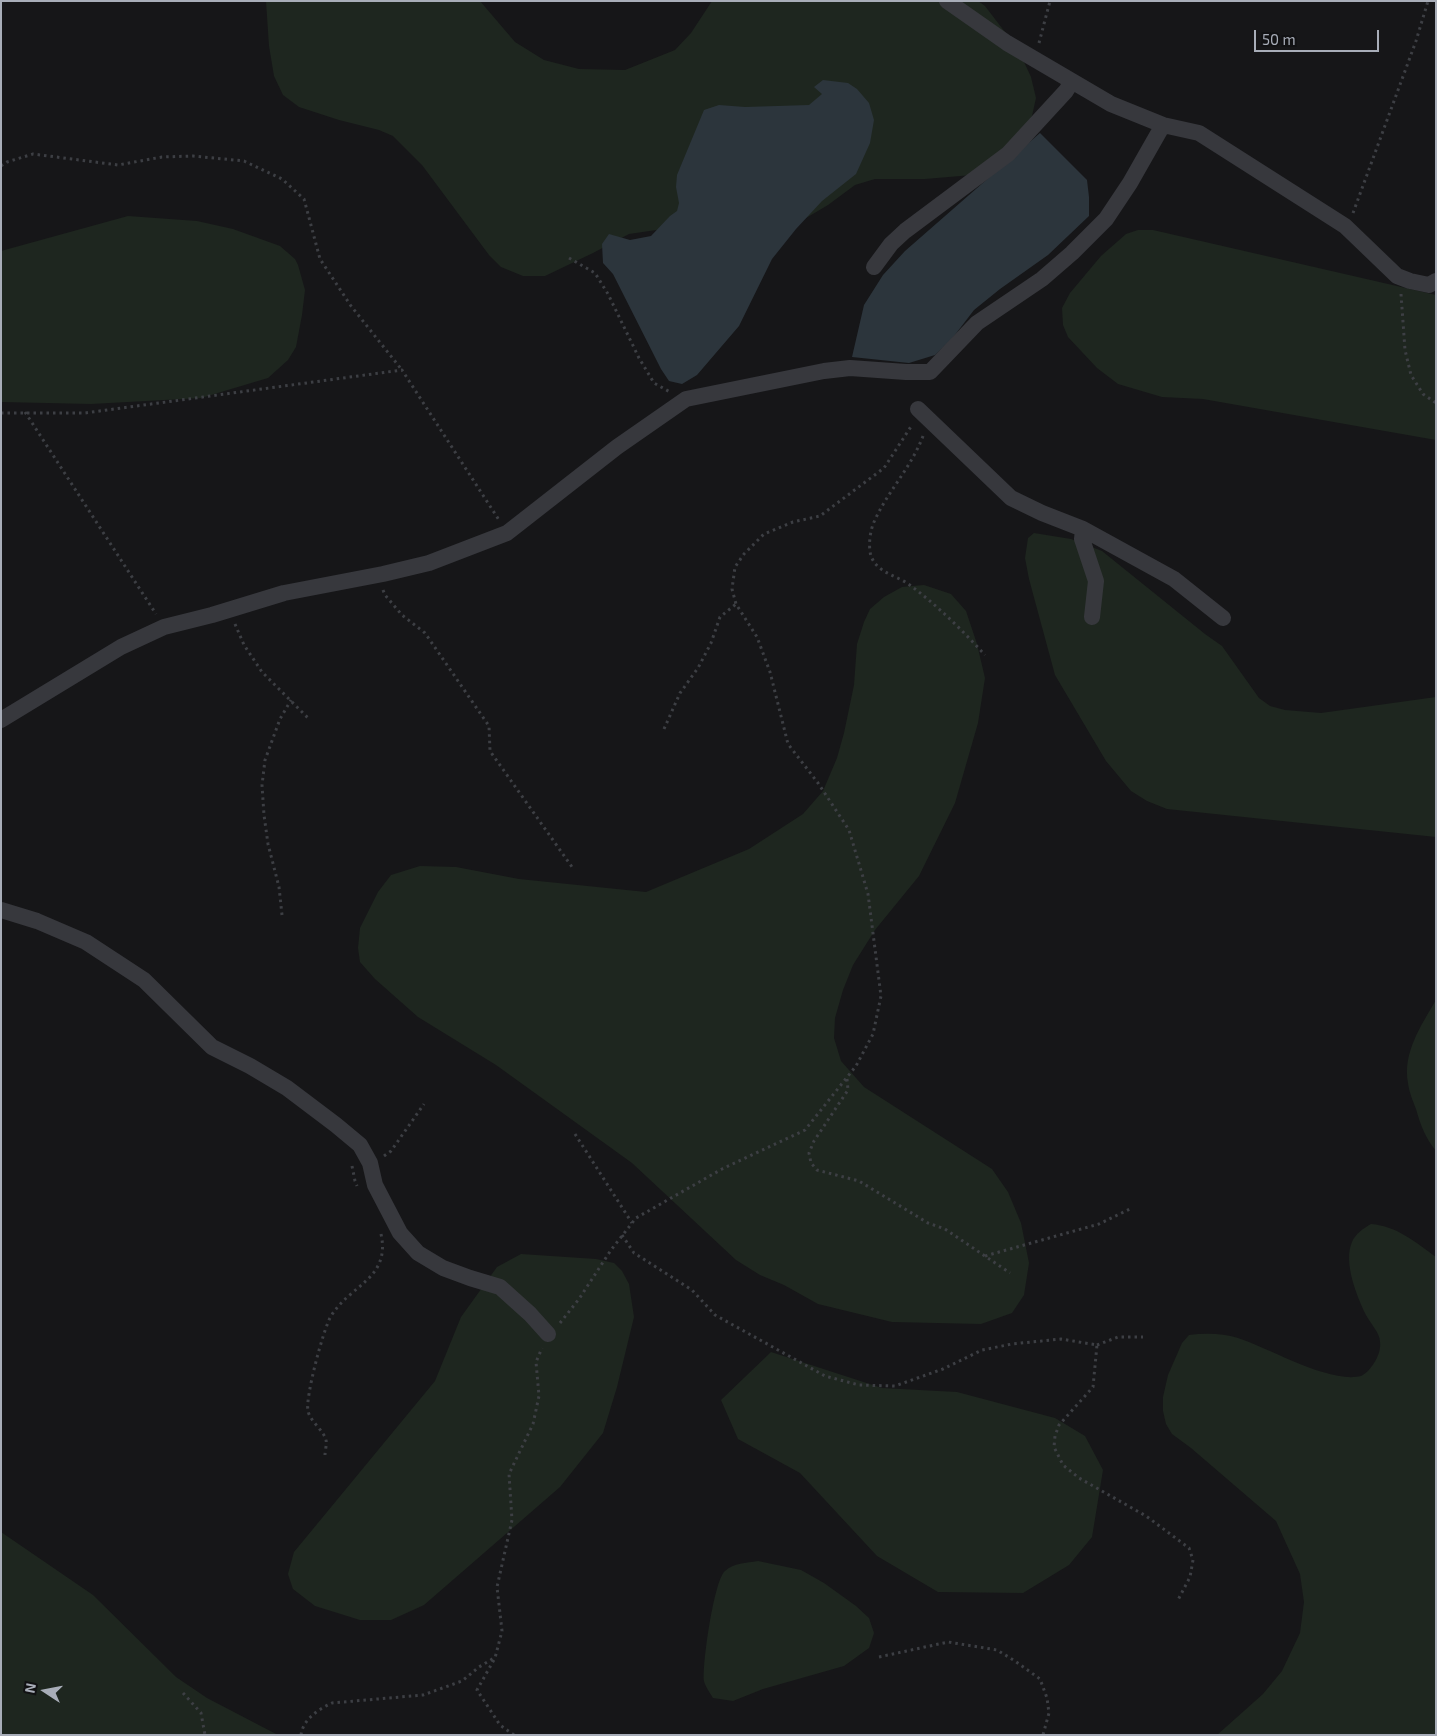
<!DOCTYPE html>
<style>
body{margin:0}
#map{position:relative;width:1437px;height:1736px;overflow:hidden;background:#161618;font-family:"Exo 2",sans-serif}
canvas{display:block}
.frame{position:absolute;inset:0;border:2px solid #a8adb8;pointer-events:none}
.north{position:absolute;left:20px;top:1666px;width:50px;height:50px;-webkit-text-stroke:4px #111113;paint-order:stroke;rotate:281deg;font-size:14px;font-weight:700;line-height:20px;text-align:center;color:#a8adb8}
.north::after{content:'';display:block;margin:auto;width:18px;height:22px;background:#a8adb8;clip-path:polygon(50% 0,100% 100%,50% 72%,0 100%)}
.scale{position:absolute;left:1254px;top:30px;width:125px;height:22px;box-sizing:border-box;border:2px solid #a8adb8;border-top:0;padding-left:6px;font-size:15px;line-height:18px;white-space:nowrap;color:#a8adb8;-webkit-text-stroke:4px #111113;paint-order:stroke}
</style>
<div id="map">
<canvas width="1437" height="1736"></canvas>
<div class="frame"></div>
<div class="north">N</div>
<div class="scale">50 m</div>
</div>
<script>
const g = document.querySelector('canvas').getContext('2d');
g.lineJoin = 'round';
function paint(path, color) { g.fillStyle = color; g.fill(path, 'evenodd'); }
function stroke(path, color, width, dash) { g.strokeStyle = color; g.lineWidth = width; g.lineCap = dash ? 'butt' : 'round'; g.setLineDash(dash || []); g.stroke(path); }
const green = new Path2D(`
 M 266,1 L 480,1 L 515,42 L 544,60 L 579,69 L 625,70 L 675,50 L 691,33 L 712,1 L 978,1 L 985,6 L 1018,49 L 1031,77 L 1036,98 L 1032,116 L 996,173 L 925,179 L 875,179 L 855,185 L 828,205 L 774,237 L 663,229 L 629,234 L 593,253 L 545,276 L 523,276 L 501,267 L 489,255 L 422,165 L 393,136 L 379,130 L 339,120 L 299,107 L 283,95 L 274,76 L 269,46 Z
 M 128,216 L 197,221 L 233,229 L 280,246 L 295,259 L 298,265 L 305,290 L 302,315 L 296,347 L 288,360 L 268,378 L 201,398 L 91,404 L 1,402 L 1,251 Z
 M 1138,230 L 1153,230 L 1436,295 L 1436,440 L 1203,399 L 1162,397 L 1118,384 L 1097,368 L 1068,337 L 1063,325 L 1062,308 L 1070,293 L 1101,256 L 1126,234 Z
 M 1034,533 L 1071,539 L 1102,551 L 1205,634 L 1222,646 L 1259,698 L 1270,706 L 1285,710 L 1321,713 L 1436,697 L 1436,837 L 1167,809 L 1147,801 L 1131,791 L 1106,761 L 1055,675 L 1029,579 L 1025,558 L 1028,538 Z
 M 924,585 L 951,594 L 966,611 L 977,644 L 985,678 L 978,723 L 955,803 L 919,876 L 875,930 L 853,965 L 843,990 L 835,1018 L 834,1038 L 841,1061 L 864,1087 L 992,1169 L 1008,1192 L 1021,1223 L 1029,1263 L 1024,1295 L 1012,1313 L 981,1324 L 892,1322 L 818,1304 L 784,1285 L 760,1275 L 736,1260 L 632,1163 L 496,1065 L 418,1017 L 375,979 L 360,962 L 358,948 L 360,928 L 378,892 L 391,875 L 420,866 L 456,867 L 519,879 L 646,892 L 749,849 L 803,814 L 823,791 L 837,758 L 844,733 L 854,685 L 857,644 L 864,622 L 870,609 L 884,597 L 902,587 Z
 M 1436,1000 L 1436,1151 C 1426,1139 1420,1124 1416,1109 C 1413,1101 1409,1092 1408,1083 C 1402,1053 1422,1024 1436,1000 Z
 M 1371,1224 C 1397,1226 1415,1242 1436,1257 L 1436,1735 L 1217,1735 L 1263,1694 L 1282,1671 L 1300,1633 L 1304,1602 L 1300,1574 L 1276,1521 L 1191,1448 L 1172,1434 L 1166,1424 L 1163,1411 L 1163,1397 L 1168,1375 L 1182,1343 L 1189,1335 C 1205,1333 1222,1333 1238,1338 C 1269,1348 1330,1384 1361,1376 C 1366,1374 1371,1368 1374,1363 C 1378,1357 1381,1349 1380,1342 C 1380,1333 1370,1323 1366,1315 C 1357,1297 1343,1262 1352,1242 C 1355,1234 1364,1228 1371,1224 Z
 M 521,1254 L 596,1259 L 614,1263 L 622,1271 L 629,1284 L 634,1317 L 617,1387 L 603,1433 L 560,1487 L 424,1605 L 391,1620 L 360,1620 L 315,1606 L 293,1589 L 288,1574 L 294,1552 L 435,1381 L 461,1317 L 497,1267 Z
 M 771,1352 L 882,1388 L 957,1392 L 1055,1418 L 1085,1436 L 1103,1470 L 1092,1537 L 1069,1565 L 1023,1593 L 938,1592 L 877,1556 L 800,1473 L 738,1439 L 721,1400 Z
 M 1,1532 L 93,1595 L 176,1677 L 207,1698 L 278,1735 L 1,1735 Z
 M 758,1561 L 801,1570 L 824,1583 L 856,1606 L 869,1618 L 874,1633 L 869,1648 L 844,1666 L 763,1689 L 733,1701 L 713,1698 C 710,1693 705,1686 704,1681 C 702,1665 714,1580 725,1571 C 734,1563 746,1563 758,1561 Z`);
const water = new Path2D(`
 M 823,80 L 848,83 L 857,89 L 869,103 L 874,120 L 870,143 L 856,174 L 822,201 L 796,229 L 772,259 L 739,326 L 697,375 L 682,384 L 669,381 L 661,369 L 613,274 L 603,263 L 602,244 L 609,234 L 630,240 L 651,236 L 670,216 L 677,211 L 679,203 L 676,187 L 677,175 L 704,110 L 719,105 L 745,107 L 809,105 L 822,94 L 814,87 Z
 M 1040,133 L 1087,180 L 1089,197 L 1089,216 L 1048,255 L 1000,289 L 974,310 L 951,340 L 935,355 L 909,363 L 852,357 L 864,305 L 883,275 L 905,251 Z`);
const path = new Path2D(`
 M 1039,43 L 1050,1
 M 1,166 L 7,162 L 33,154 L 118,165 L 162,157 L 193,156 L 244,161 L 282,179 L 304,199 L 320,259 L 351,306 L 402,370
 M 1353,213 L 1416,41 L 1428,1
 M 569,258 L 595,273 L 608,294 L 639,358 L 654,383 L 670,392
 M 1401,294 L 1405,350 L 1411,375 L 1423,394 L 1436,403
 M 25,412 L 156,614
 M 1,413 L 85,413 L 402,370 L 499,520
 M 923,436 C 911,468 887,492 874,522 C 870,531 868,546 871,556 C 877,572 894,575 907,583 C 936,604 961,629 985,655
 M 383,590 L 385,595 L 402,615 L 425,633 L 489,726 L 490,751 L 572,867
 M 235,624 L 244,645 L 262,672 L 309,719
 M 664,729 L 680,693 L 698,668 L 711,643 L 720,617 L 736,604
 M 282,915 L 279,887 L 268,844 L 264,815 L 262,785 L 265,760 L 280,719 L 291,700
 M 847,1079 L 848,1090 L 814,1141 L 809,1153 L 811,1163 L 817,1170 L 859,1181 L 928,1223 L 945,1229 L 1010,1273
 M 575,1134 L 632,1223
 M 384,1156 L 391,1151 L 424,1104
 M 352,1166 L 355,1181 L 357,1186
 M 622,1235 L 634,1253 L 692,1290 L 715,1315 L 825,1376 L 859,1385 L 895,1386 L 943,1369 L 982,1350 L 1012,1344 L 1061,1339 L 1097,1345 L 1093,1387 L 1059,1425 L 1055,1436 L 1054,1447 L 1063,1465 L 1079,1478 L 1146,1516 L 1189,1548 L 1193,1560 L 1190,1577 L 1178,1600
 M 985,1256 L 1099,1224 L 1132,1208
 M 560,1323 L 579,1299 L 611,1250 L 636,1218 L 722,1169 L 805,1130 L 856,1066 L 873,1034 L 881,996 L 868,894 L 849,830 L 818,783 L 788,744 L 770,672 L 757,637 L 736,604 L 732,589 L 735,567 L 744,554 L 764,534 L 793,522 L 820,516 L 884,468 L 912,425
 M 1097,1345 L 1118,1337 L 1143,1337
 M 325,1455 C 325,1451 327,1444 326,1440 C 324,1431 310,1421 308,1411 C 305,1398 323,1331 330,1318 C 348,1285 391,1280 381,1234
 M 879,1657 L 948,1642 L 997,1650 L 1015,1661 L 1040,1679 L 1047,1698 L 1049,1713 L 1043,1735
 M 183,1693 L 201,1713 L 205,1735
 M 301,1735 C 303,1719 319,1709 332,1703 L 423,1695 L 462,1681 L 479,1667 L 494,1658
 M 514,1735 L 500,1725 L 477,1690 L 495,1658 L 502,1631 L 497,1587 L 512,1520 L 509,1474 L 533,1424 L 539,1396 L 536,1362 L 542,1348`);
const minor = new Path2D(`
 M 947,1 L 1007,43 L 1111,104 L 1163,125 L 1199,133 L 1345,226 L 1397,276 L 1410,281 L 1429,285 L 1436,281
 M 874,267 L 891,244 L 905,231 L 1008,154 L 1066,91 L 1072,81
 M 918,409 L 1011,498 L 1042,513 L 1083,529 L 1174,579 L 1223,618
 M 1083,529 L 1082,539 L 1096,581 L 1092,617
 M 1,720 L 121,647 L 164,627 L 212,615 L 284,593 L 383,574 L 429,563 L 507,533 L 617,447 L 686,399 L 824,371 L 850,368 L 906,372 L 930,372 L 977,323 L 1042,279 L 1072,253 L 1106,219 L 1130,183 L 1163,125
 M 1,910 L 37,921 L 86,942 L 144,980 L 212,1047 L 250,1066 L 287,1088 L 336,1125 L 360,1145 L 370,1163 L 375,1185 L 400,1233 L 418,1253 L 443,1268 L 470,1278 L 500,1287 L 530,1314 L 548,1334`);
paint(green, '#1e261f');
paint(water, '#2c353c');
stroke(path, '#3d3f44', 3, [2.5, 4]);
stroke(minor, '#37383d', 16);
</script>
